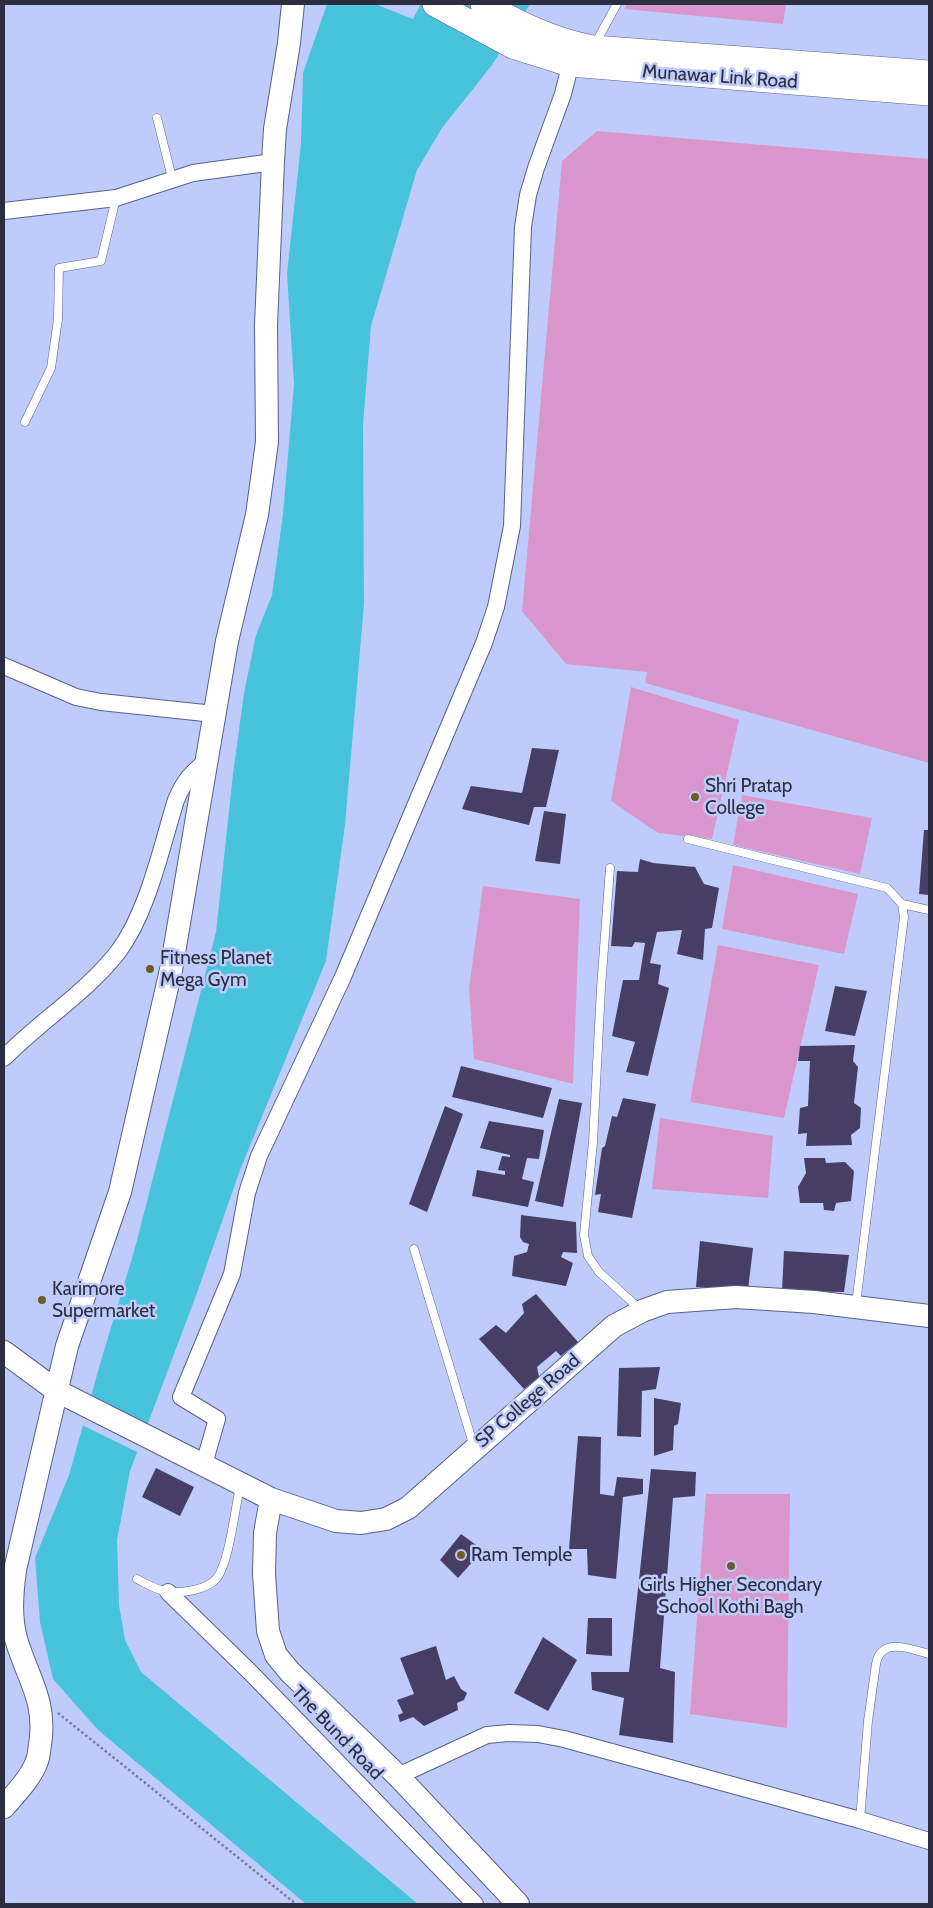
<!DOCTYPE html>
<style>
body{margin:0}
#map{position:relative;width:933px;height:1908px;overflow:hidden;background:#bfccfb;font-family:Cabin,sans-serif}
canvas{display:block}
.frame{position:absolute;inset:0;border:5px solid #2a2e40;pointer-events:none}
</style>
<div id="map">
<canvas width="933" height="1908"></canvas>
<div class="frame"></div>
</div>
<script>
const g = document.querySelector('canvas').getContext('2d');
g.lineJoin = 'round';
function paint(path, color) { g.fillStyle = color; g.fill(path, 'evenodd'); }
function stroke(path, color, width, dash) { g.strokeStyle = color; g.lineWidth = width; g.lineCap = dash ? 'butt' : 'round'; g.setLineDash(dash || []); g.stroke(path); }
function drawText(font, color, halo, rows, align = 'center') {
  g.font = font + ' Cabin,sans-serif'; g.lineWidth = 5; g.setLineDash([]); g.textBaseline = 'middle'; g.strokeStyle = halo; g.fillStyle = color; for (const [text, x, y, turn = 0] of rows) {
    g.save(); g.translate(x, y); g.rotate((+turn || 0) * Math.PI / 180); g.textAlign = isNaN(turn) ? turn : align; if (halo) g.strokeText(text, 0, 0); g.fillText(text, 0, 0); g.restore();
  }
}
const green = new Path2D(`
 M 627,4 L 786,4 L 783,24 L 624,9 Z
 M 597,131 L 929,159 L 929,763 L 645,683 L 647,672 L 566,664 L 522,611 L 562,161 Z
 M 631,687 L 739,720 L 712,839 L 658,833 L 611,801 Z
 M 742,795 L 872,818 L 860,874 L 733,845 Z
 M 733,865 L 858,894 L 844,954 L 722,929 Z
 M 483,886 L 580,899 L 573,1084 L 474,1059 L 469,988 Z
 M 718,945 L 819,965 L 784,1118 L 690,1102 Z
 M 660,1118 L 773,1136 L 768,1198 L 652,1189 Z
 M 706,1494 L 790,1494 L 787,1728 L 690,1714 Z`);
const water = new Path2D(`
 M 327,4 L 375,4 L 413,19 L 421,4 L 530,4 L 492,65 L 442,128 L 417,170 L 371,326 L 363,425 L 364,604 L 345,825 L 326,961 L 240,1170 L 197,1293 L 130,1471 L 117,1540 L 119,1605 L 125,1640 L 141,1672 L 418,1904 L 306,1904 L 98,1730 L 53,1679 L 40,1622 L 35,1558 L 69,1475 L 100,1364 L 135,1248 L 216,932 L 233,774 L 244,693 L 256,635 L 272,595 L 283,514 L 294,384 L 287,274 L 301,143 L 303,73 Z`);
const pier = new Path2D(`
 M 88,1399 L 148,1429 L 139,1453 L 80,1424 Z`);
const building = new Path2D(`
 M 532,748 L 559,750 L 546,807 L 534,807 L 529,825 L 462,809 L 471,786 L 522,793 Z
 M 544,811 L 566,814 L 560,864 L 535,861 Z
 M 924,830 L 929,830 L 929,895 L 919,894 Z
 M 640,859 L 653,863 L 695,867 L 704,884 L 719,888 L 712,928 L 705,929 L 703,960 L 677,954 L 682,930 L 657,932 L 650,963 L 661,965 L 658,984 L 669,988 L 648,1076 L 626,1072 L 635,1042 L 612,1036 L 623,980 L 639,980 L 645,943 L 635,942 L 632,947 L 611,946 L 617,871 L 638,872 Z
 M 835,986 L 867,991 L 855,1036 L 825,1031 Z
 M 855,1045 L 853,1061 L 858,1067 L 854,1103 L 861,1108 L 860,1128 L 851,1135 L 852,1145 L 806,1146 L 807,1133 L 798,1134 L 800,1108 L 808,1106 L 810,1061 L 798,1061 L 800,1046 Z
 M 461,1066 L 552,1088 L 543,1118 L 452,1097 Z
 M 623,1098 L 656,1104 L 632,1218 L 598,1212 L 601,1194 L 595,1195 L 602,1148 L 605,1146 L 612,1116 L 617,1117 Z
 M 559,1099 L 582,1103 L 563,1207 L 535,1201 Z
 M 445,1106 L 463,1114 L 427,1212 L 409,1204 Z
 M 489,1121 L 544,1130 L 539,1159 L 527,1158 L 522,1179 L 534,1182 L 528,1207 L 472,1196 L 477,1170 L 505,1175 L 505,1171 L 498,1170 L 502,1156 L 510,1157 L 510,1155 L 480,1148 Z
 M 804,1158 L 825,1158 L 826,1163 L 845,1162 L 854,1171 L 851,1201 L 836,1203 L 834,1211 L 824,1210 L 823,1203 L 800,1203 L 798,1187 L 806,1173 Z
 M 521,1215 L 576,1222 L 577,1253 L 563,1252 L 561,1257 L 573,1263 L 566,1286 L 512,1276 L 514,1256 L 527,1252 L 529,1244 L 523,1242 L 520,1237 Z
 M 700,1241 L 753,1248 L 748,1290 L 696,1287 Z
 M 784,1251 L 849,1255 L 844,1292 L 782,1291 Z
 M 536,1294 L 578,1342 L 561,1356 L 556,1351 L 537,1367 L 539,1377 L 524,1389 L 479,1339 L 496,1325 L 506,1333 L 524,1313 L 522,1304 Z
 M 660,1367 L 656,1389 L 642,1391 L 641,1437 L 617,1436 L 619,1368 Z
 M 654,1398 L 681,1403 L 678,1424 L 674,1426 L 673,1450 L 654,1456 Z
 M 578,1436 L 601,1437 L 600,1494 L 614,1496 L 617,1477 L 643,1479 L 643,1494 L 623,1497 L 616,1579 L 588,1575 L 587,1549 L 569,1549 Z
 M 156,1468 L 194,1487 L 180,1516 L 142,1497 Z
 M 651,1469 L 696,1472 L 695,1496 L 673,1498 L 660,1668 L 675,1672 L 673,1743 L 619,1735 L 624,1698 L 592,1690 L 591,1672 L 629,1672 Z
 M 461,1534 L 483,1550 L 458,1578 L 440,1560 Z
 M 588,1618 L 612,1618 L 612,1656 L 586,1654 Z
 M 543,1637 L 577,1660 L 548,1711 L 514,1693 Z
 M 436,1646 L 446,1680 L 454,1676 L 461,1689 L 467,1693 L 464,1700 L 457,1703 L 458,1710 L 424,1726 L 413,1717 L 400,1722 L 398,1715 L 403,1713 L 397,1700 L 414,1694 L 400,1658 Z`);
const path = new Path2D(`
 M 58,1713 L 296,1904`);
const lane = new Path2D(`
 M 595,44 L 617,4
 M 157,118 L 172,178
 M 25,422 L 51,368 L 58,319 L 59,268 L 101,261 L 116,198
 M 688,839 L 887,888 L 902,904 L 904,917 L 856,1304
 M 610,868 L 601,988 L 593,1142 L 584,1235 L 588,1256 L 599,1272 L 641,1310
 M 902,904 L 929,910
 M 414,1249 L 474,1447
 M 137,1579 C 147,1584 158,1591 169,1592 C 183,1593 206,1590 216,1579 C 229,1565 235,1508 240,1487
 M 860,1820 L 868,1721 L 876,1664 C 877,1659 879,1653 884,1650 C 895,1642 917,1651 929,1654`);
const street = new Path2D(`
 M 4,211 L 116,198 L 193,173 L 273,162
 M 4,666 L 76,697 L 101,702 L 214,714
 M 4,1058 C 40,1021 86,993 118,952 C 148,912 161,848 176,800 C 185,779 191,774 208,759
 M 204,1464 L 217,1419 L 181,1397 L 232,1274 L 247,1193 L 259,1156 L 342,979 L 484,643 L 496,607 L 512,526 L 523,227 L 528,195 L 536,168 L 563,94 L 573,54
 M 168,1592 L 250,1672 L 475,1904
 M 398,1776 L 487,1735 L 509,1733 L 538,1734 L 564,1739 L 860,1820 L 929,1841`);
const secondary = new Path2D(`
 M 4,1352 L 57,1391 L 271,1499 L 336,1521 L 361,1523 L 386,1519 L 408,1508 L 614,1326 L 642,1311 L 667,1302 L 736,1297 L 814,1302 L 929,1316
 M 271,1499 L 265,1533 L 264,1574 L 268,1631 L 276,1655 L 290,1672 L 398,1776 L 518,1904
 M 4,1807 C 16,1793 31,1778 37,1761 C 39,1756 39,1750 40,1745 C 47,1701 28,1679 16,1639 C 10,1616 12,1593 15,1570 L 67,1346 L 120,1192 L 171,970 L 227,641 L 257,515 L 267,442 L 266,325 L 273,162 L 275,129 L 289,43 L 293,4`);
const primary = new Path2D(`
 M 435,4 L 513,46 L 570,64 L 929,93
 M 483,4 C 518,23 553,41 593,48 L 929,73`);
const markers = [
 [695,797,5,"#6b5c29"],
 [150,969,5,"#6b5c29"],
 [42,1300,5,"#6b5c29"],
 [461,1555,5,"#6b5c29"],
 [731,1566,5,"#6b5c29"]
];
const streetNames = [
 ["Munawar Link Road",720,77,4],
 ["SP College Road",528,1401,-41],
 ["The Bund Road",337,1733,46]
];
const poiNames = [
 ["Shri Pratap",705,786],
 ["College",705,808],
 ["Fitness Planet",160,958],
 ["Mega Gym",160,980],
 ["Karimore",52,1289],
 ["Supermarket",52,1311],
 ["Ram Temple",471,1555],
 ["Girls Higher Secondary",731,1585,"center"],
 ["School Kothi Bagh",731,1607,"center"]
];
paint(green, '#da97ce');
paint(water, '#47c4dc');
paint(pier, '#bfccfb');
paint(building, '#463e65');
stroke(lane, '#57628a', 9);
stroke(street, '#57628a', 18);
stroke(secondary, '#57628a', 24);
stroke(primary, '#57628a', 26);
stroke(path, '#747c9c', 2.5, [2.5, 2.5]);
stroke(lane, '#fff', 8);
stroke(street, '#fff', 16);
stroke(secondary, '#fff', 22);
stroke(primary, '#fff', 25);
for (const [x, y, r, color] of markers) { const dot = new Path2D(); dot.arc(x, y, r, 0, 2 * Math.PI); g.fillStyle = color; g.fill(dot); stroke(dot, '#bfccfb', 2); }
drawText('19px', '#2a2e40', '#bfccfb', streetNames);
drawText('19px', '#2a2e40', '#bfccfb', poiNames, 'left');
</script>
